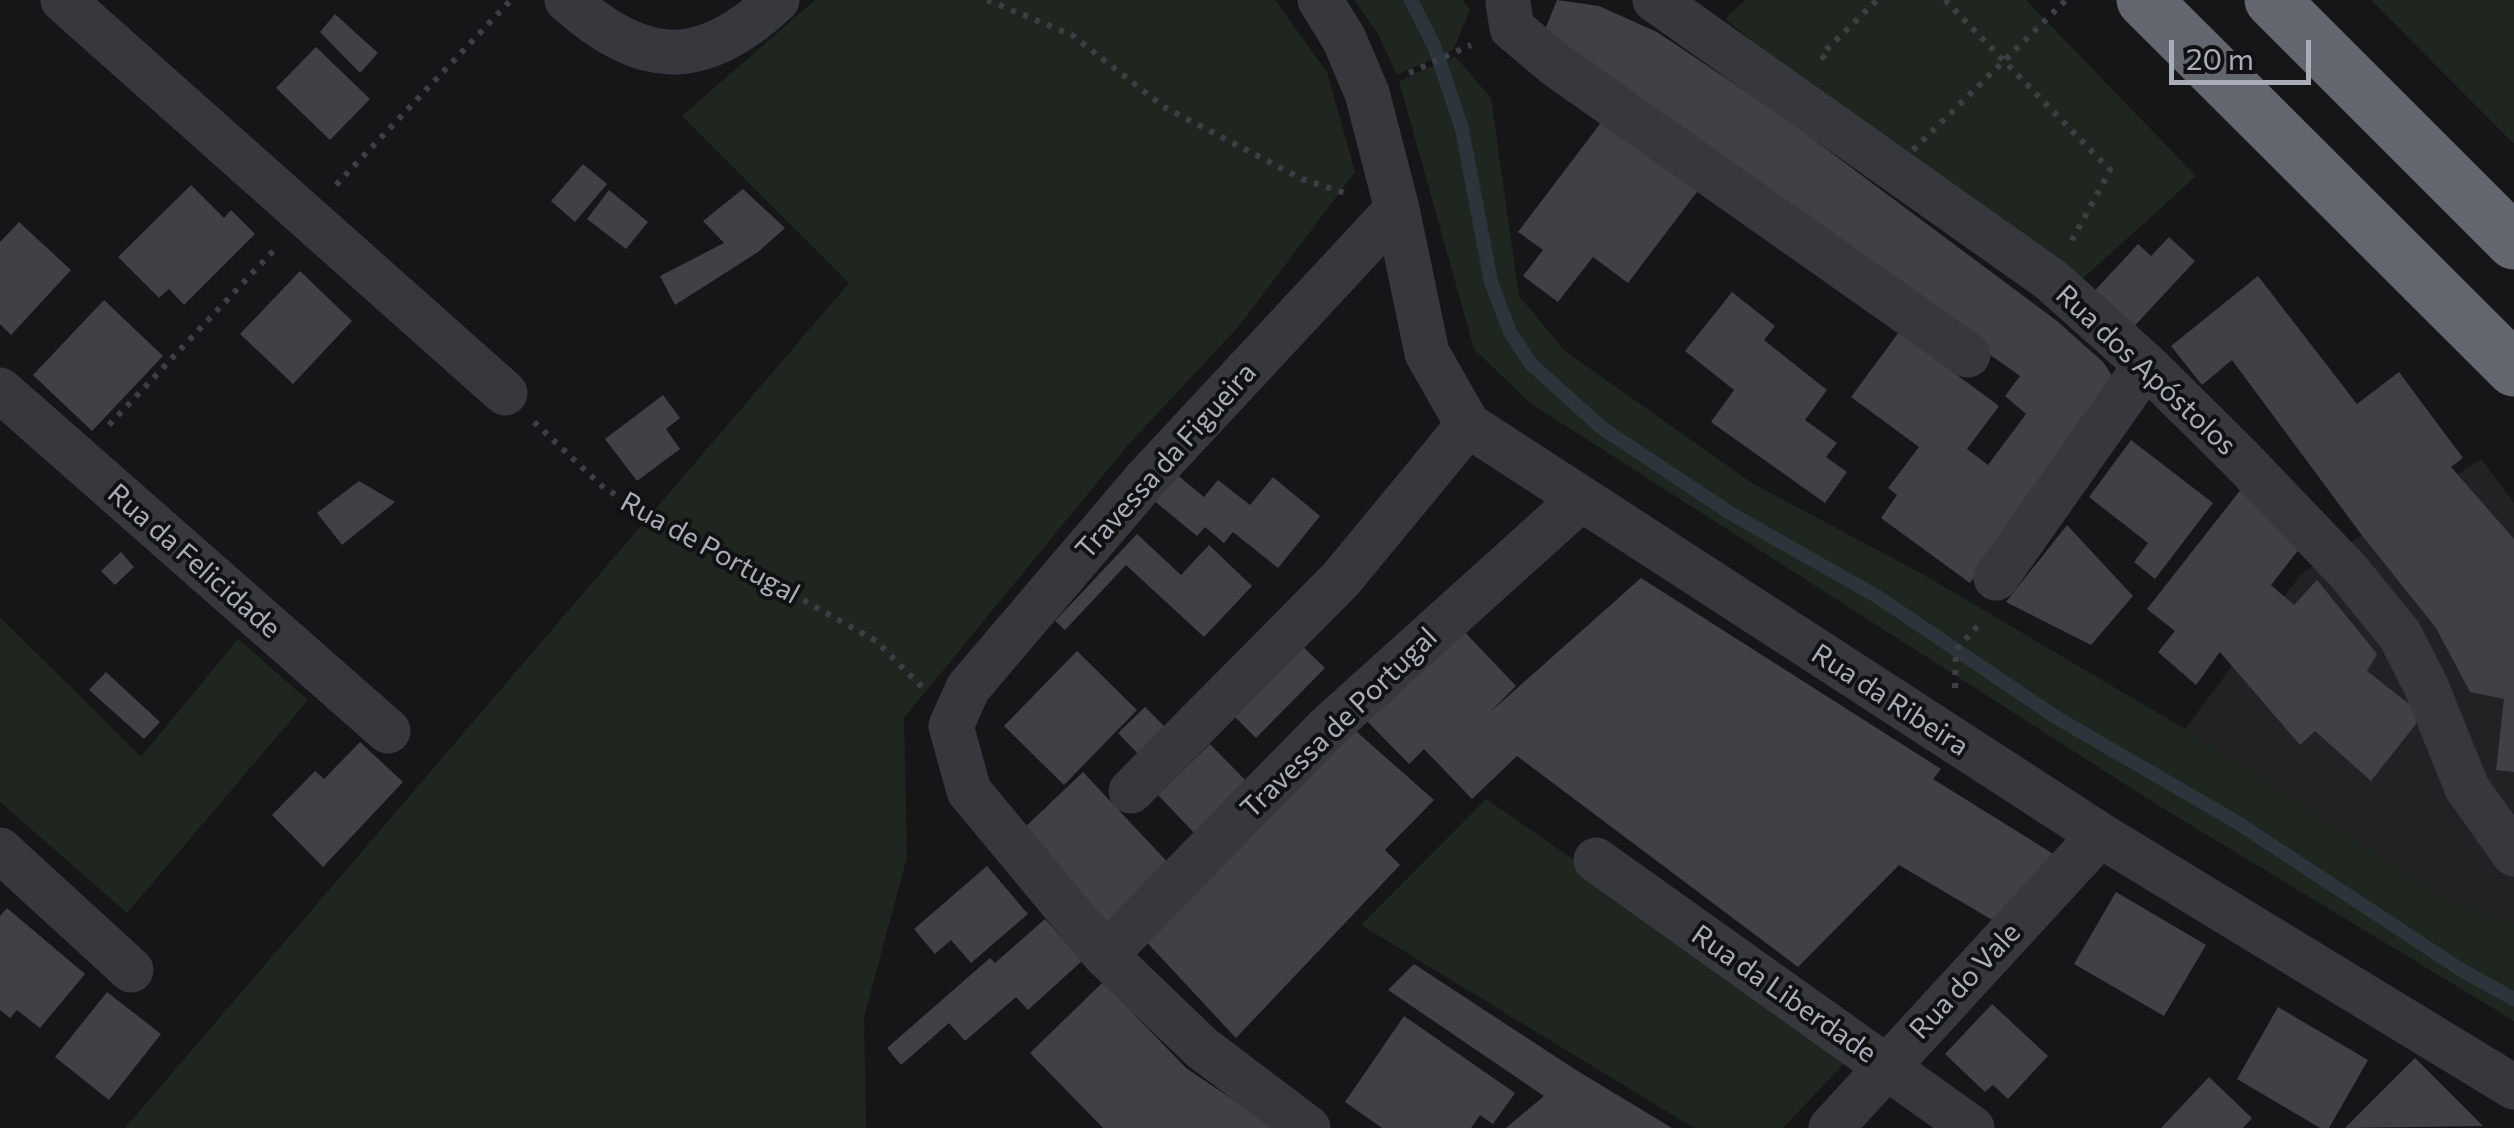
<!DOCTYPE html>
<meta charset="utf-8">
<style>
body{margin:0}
#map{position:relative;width:2514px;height:1128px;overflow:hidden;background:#161618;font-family:Commissioner,sans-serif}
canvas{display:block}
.scale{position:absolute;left:2169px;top:40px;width:142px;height:45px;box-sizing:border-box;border:5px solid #a8adb8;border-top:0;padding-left:12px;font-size:30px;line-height:35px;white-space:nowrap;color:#a8adb8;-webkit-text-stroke:8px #111113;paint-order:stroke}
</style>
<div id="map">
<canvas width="2514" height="1128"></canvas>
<div class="scale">20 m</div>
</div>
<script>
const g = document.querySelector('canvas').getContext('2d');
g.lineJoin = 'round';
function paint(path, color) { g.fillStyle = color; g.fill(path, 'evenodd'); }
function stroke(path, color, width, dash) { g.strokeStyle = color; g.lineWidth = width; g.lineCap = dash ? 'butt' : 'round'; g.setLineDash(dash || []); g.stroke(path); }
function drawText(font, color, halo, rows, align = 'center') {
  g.font = font + ' Commissioner,sans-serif'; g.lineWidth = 8; g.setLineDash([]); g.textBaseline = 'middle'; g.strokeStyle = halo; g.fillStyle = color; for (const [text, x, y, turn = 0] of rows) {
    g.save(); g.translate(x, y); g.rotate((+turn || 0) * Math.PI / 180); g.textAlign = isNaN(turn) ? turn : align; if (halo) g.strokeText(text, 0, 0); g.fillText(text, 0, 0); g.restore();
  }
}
const built = new Path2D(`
 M 2481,459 L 2514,503 L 2514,925 L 2443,897 L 2185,729 L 2301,574 Z`);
const green = new Path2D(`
 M 815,0 L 1275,0 L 1327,72 L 1355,172 L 1240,325 L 1128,445 L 904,718 L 907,857 L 864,1017 L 866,1128 L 125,1128 L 849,283 L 682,116 Z
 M 1354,0 L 1463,0 L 1470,10 L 1453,50 L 1397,75 L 1378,34 Z
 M 1745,0 L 2026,0 L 2196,176 L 2078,283 L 1917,173 L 1725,19 Z
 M 2371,0 L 2514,0 L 2514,144 Z
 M 1455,56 L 1491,98 L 1519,296 L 1565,351 L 1752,483 L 1926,576 L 2185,729 L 2443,897 L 2514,925 L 2514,1021 L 2156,804 L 1530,403 L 1474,349 L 1399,81 Z
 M 0,617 L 141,757 L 238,639 L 308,700 L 127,913 L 0,802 Z
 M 1486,799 L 1854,1053 L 1783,1128 L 1694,1128 L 1361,925 Z`);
const stream = new Path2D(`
 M 1411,0 L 1435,48 L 1462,129 L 1491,282 L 1510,332 L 1531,364 L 1602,428 L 1730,513 L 1878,597 L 2054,716 L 2238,823 L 2463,971 L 2514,999`);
const building = new Path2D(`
 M 1557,0 L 1599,6 L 1657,32 L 1778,113 L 2057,321 L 2103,362 L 2113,377 L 2070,446 L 1970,583 L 1881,518 L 1897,495 L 1888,488 L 1919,447 L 1851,397 L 1899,332 L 1999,406 L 1967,449 L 1988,465 L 2026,414 L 2005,396 L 2020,376 L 1542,37 Z
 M 335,14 L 378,53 L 360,73 L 320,32 Z
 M 316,47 L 370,99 L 330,140 L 276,88 Z
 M 1612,108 L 1706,180 L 1628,283 L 1593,257 L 1558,302 L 1523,276 L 1543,250 L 1518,232 Z
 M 583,164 L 607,184 L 575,222 L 551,201 Z
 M 191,185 L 224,218 L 231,210 L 255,234 L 184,305 L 169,289 L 159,298 L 118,257 Z
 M 743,189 L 785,228 L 758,252 L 675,305 L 660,276 L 724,243 L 703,221 Z
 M 609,190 L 648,222 L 626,249 L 587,219 Z
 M 19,222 L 71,270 L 11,335 L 0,324 L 0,242 Z
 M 2169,237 L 2195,261 L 2127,334 L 2088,298 L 2138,244 L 2151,256 Z
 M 300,271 L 352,321 L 293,384 L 240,334 Z
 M 2258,276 L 2357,404 L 2399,372 L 2463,458 L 2451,467 L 2514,539 L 2514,772 L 2496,770 L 2504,699 L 2470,692 L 2436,628 L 2361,534 L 2232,360 L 2202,385 L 2171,346 Z
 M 1732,292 L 1775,326 L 1764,340 L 1827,390 L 1805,420 L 1837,443 L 1826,457 L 1847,472 L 1825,503 L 1711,422 L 1734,390 L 1685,351 Z
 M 104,300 L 163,356 L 92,431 L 33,375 Z
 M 663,395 L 680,418 L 666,429 L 680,449 L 637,481 L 605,439 Z
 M 2131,440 L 2213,503 L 2155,579 L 2134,562 L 2148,543 L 2089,497 Z
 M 1175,473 L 1204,497 L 1218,480 L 1250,505 L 1273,477 L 1320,516 L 1278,568 L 1233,532 L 1224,543 L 1205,527 L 1197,536 L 1152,499 Z
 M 359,481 L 395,502 L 342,545 L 317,513 Z
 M 2242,488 L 2307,539 L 2271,585 L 2294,605 L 2317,580 L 2377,654 L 2367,671 L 2423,715 L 2371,781 L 2315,731 L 2300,745 L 2220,652 L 2196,685 L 2158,652 L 2175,631 L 2147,609 Z
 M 2067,525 L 2133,596 L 2091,645 L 2006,602 Z
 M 1137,534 L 1181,575 L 1209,545 L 1252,586 L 1204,637 L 1126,565 L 1065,630 L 1055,621 Z
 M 121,552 L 134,567 L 115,585 L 101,571 Z
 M 1641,578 L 1941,769 L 1933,779 L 2055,855 L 1994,921 L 1899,865 L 1798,967 L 1517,756 L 1472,799 L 1424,749 L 1409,764 L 1365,719 L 1460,627 L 1516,686 L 1488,714 Z
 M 1298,642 L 1325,668 L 1256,738 L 1230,712 Z
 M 1077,651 L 1137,710 L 1064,785 L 1004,726 Z
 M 106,672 L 160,722 L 144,739 L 89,690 Z
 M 1145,707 L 1173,735 L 1146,762 L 1118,733 Z
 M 1349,725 L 1434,800 L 1385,850 L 1400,865 L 1236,1038 L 1139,934 Z
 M 360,742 L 403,782 L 323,867 L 272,815 L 315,771 L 324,779 Z
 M 1210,744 L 1251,786 L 1198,837 L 1158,795 Z
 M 1083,772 L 1173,868 L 1111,926 L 1022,830 Z
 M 987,866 L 1028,914 L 971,963 L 951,940 L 935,954 L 914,929 Z
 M 2116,892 L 2206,945 L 2164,1016 L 2074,964 Z
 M 7,908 L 85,974 L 40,1028 L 17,1010 L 10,1018 L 0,1010 L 0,916 Z
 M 1045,919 L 1082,961 L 1028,1010 L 1016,997 L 965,1041 L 949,1023 L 901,1065 L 887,1048 L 990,958 L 995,963 Z
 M 1414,964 L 1576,1070 L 1672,1128 L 1506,1128 L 1544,1096 L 1388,990 Z
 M 1103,982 L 1186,1068 L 1275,1128 L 1103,1128 L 1030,1053 Z
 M 107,992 L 161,1034 L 109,1100 L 55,1057 Z
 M 1992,1004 L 2048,1056 L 2008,1099 L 1993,1085 L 1985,1092 L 1945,1054 Z
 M 2278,1007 L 2368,1060 L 2329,1128 L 2320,1128 L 2237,1079 Z
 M 1404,1016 L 1515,1093 L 1493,1124 L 1480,1115 L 1471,1128 L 1382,1128 L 1345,1102 Z
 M 2415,1058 L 2483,1126 L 2345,1128 Z
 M 2209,1077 L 2252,1118 L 2243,1128 L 2161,1128 Z`);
const path = new Path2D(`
 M 987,0 L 1072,35 L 1164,107 L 1302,179 L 1348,194
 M 1945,0 L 2110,170 L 2071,242
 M 1825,59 L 1821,55 L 1877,0
 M 1409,73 L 1471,45
 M 336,185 L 511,0
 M 534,422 L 604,488 L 876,641 L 922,687
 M 109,425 L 276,248
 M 1955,688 L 1956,650 L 1982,621`);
const minor = new Path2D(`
 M 63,0 L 505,393
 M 567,0 C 643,68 702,71 777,0
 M 1320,0 L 1344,39 L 1367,93 L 1397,209 L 1427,353 L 1468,425 L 2100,835 L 2514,1087
 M 1655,0 L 2051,280 L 2146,365 L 2241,459 L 2348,571 L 2400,635 L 2426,686 L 2467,788 L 2514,854
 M 1508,3 L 1512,28 L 1556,65 L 1968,355
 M 0,390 L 388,731
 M 1996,578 L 2146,365
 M 1131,791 L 1341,579 L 1468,425
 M 0,850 L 131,970
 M 1596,860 L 1972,1128
 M 1105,955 L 1327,728 L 1581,499
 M 1308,1128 L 1202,1048 L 1105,955 L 969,791 L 951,726 L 968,688 L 1145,480 L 1397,209
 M 1831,1128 L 2100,835`);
const highway = new Path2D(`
 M 2144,0 L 2514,369
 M 2272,0 L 2514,242`);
const pathBridge = new Path2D(`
 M 1913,150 L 2066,0`);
const streetNames = [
 ["Rua dos Apóstolos",2146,370,43],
 ["Travessa da Figueira",1166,461,-48],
 ["Rua de Portugal",710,548,29],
 ["Rua da Felicidade",194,561,41],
 ["Rua da Ribeira",1890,700,33],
 ["Travessa de Portugal",1339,723,-44],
 ["Rua do Vale",1965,981,-47],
 ["Rua da Liberdade",1784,994,35]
];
paint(built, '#222225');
paint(green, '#1e261f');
stroke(stream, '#2c353c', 14);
paint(building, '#404145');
stroke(path, '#3d3f44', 6, [5, 8]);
stroke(minor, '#37383d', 45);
stroke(highway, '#63666e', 55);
stroke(pathBridge, '#3d3f44', 6, [5, 8]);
drawText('28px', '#a8adb8', '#111113', streetNames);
</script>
